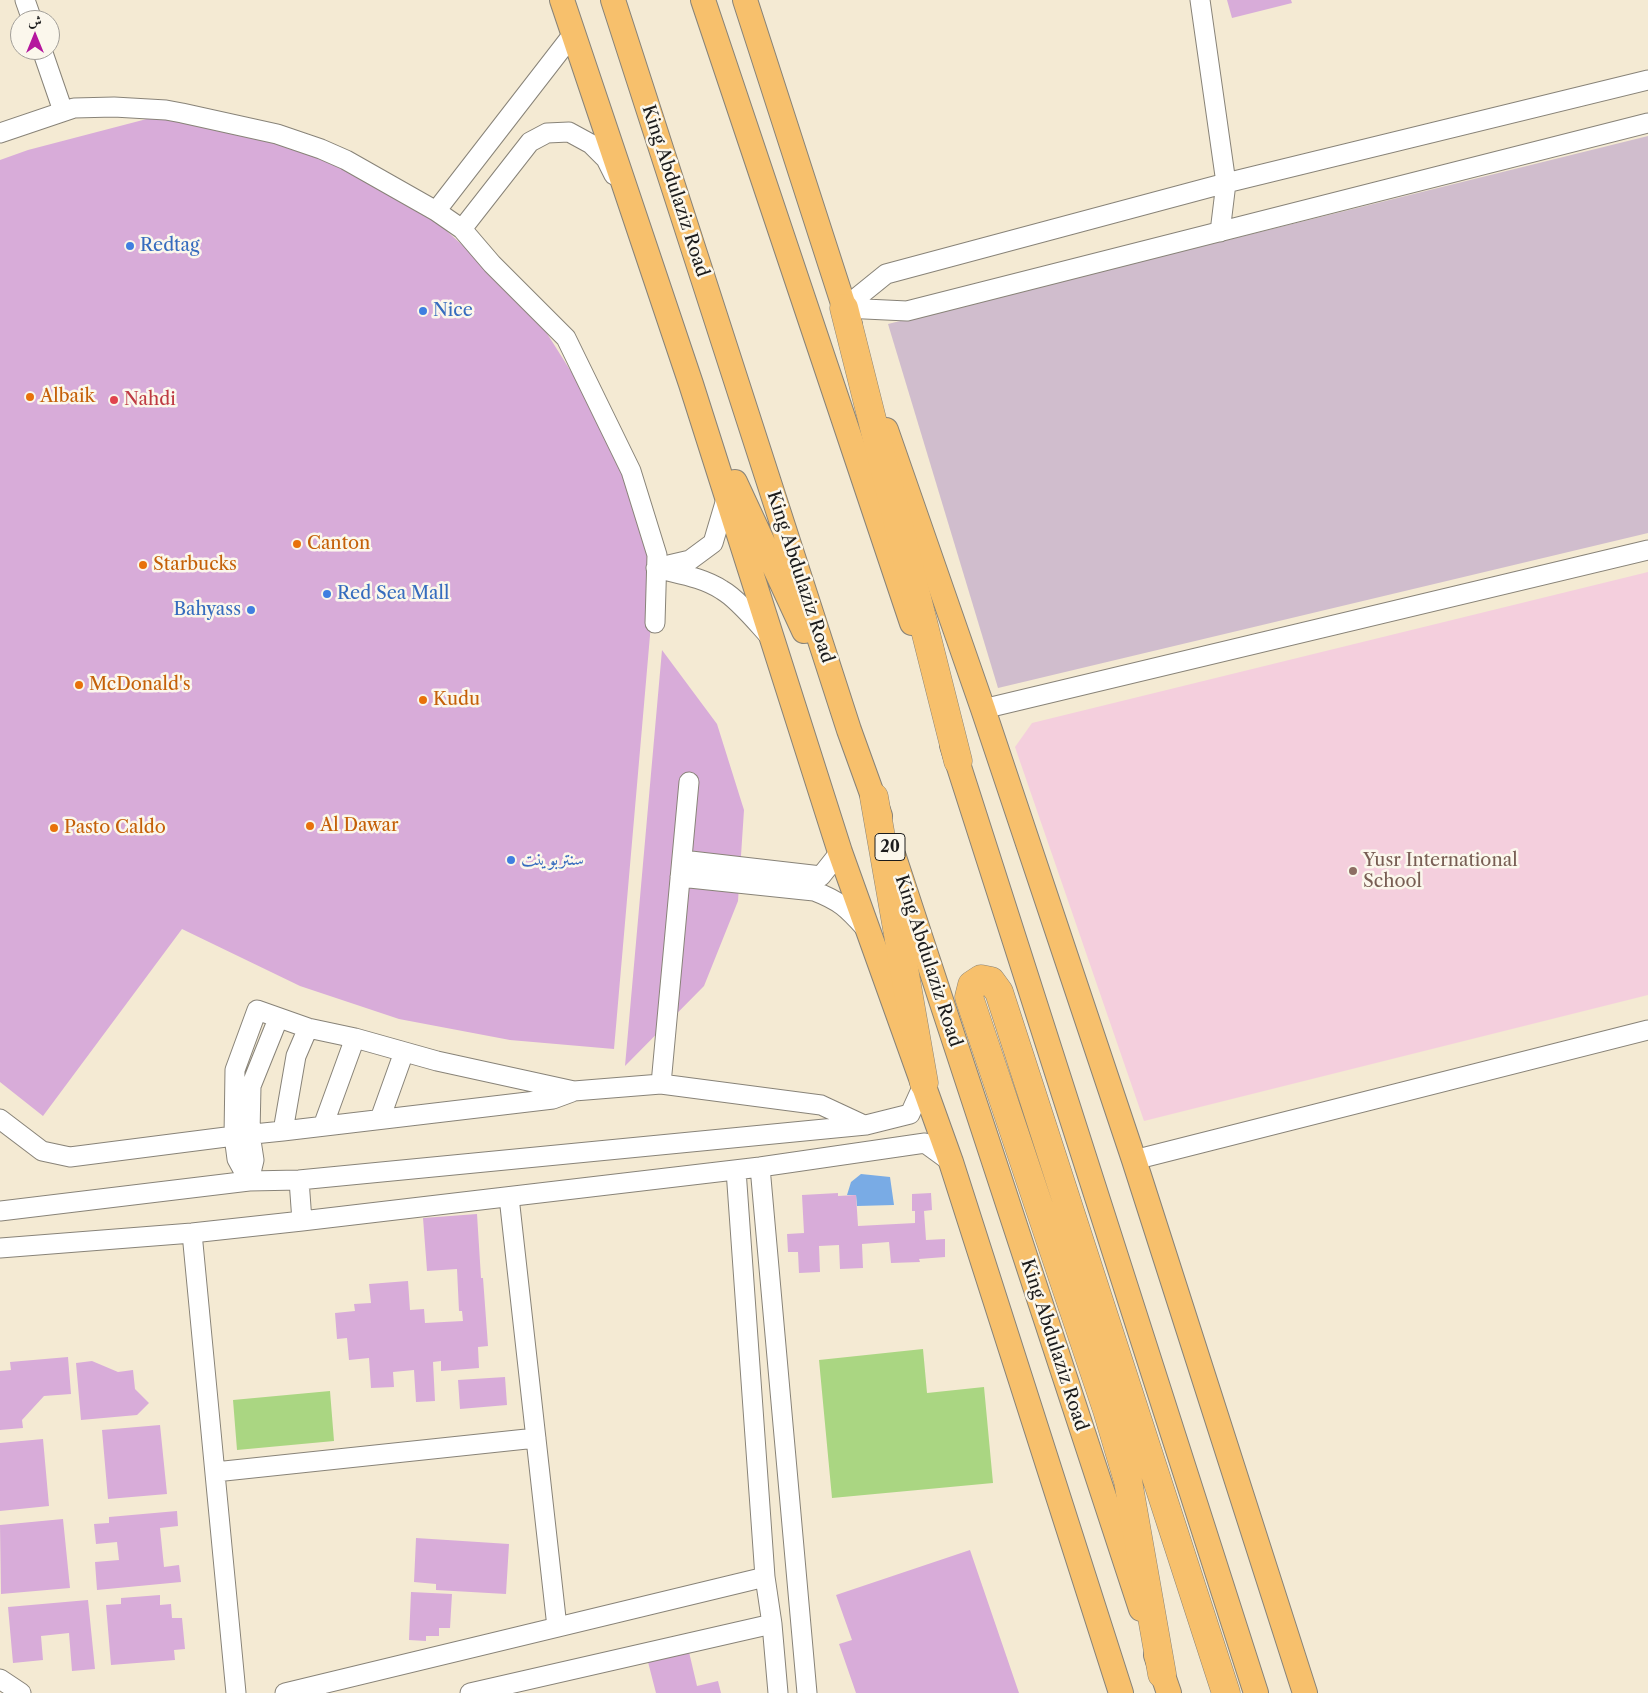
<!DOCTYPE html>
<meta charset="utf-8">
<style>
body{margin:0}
#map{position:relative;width:1648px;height:1693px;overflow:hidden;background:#f4ead3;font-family:"Libre Caslon Text",Amiri,serif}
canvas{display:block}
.north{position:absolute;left:10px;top:10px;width:50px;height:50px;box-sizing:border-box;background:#fbf7ec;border:1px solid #a29f99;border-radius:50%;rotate:0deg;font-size:14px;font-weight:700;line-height:20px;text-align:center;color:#1c1c1c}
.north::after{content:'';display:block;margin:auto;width:18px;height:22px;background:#b5179e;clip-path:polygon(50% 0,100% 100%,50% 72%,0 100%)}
</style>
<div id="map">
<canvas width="1648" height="1693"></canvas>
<div class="north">ش</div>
</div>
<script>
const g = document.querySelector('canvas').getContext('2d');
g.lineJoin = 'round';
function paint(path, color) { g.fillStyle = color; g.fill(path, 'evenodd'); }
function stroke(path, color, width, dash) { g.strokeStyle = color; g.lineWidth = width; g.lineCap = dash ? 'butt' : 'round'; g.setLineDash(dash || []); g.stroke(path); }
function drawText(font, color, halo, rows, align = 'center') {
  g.font = font + ' "Libre Caslon Text",Amiri,serif'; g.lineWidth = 5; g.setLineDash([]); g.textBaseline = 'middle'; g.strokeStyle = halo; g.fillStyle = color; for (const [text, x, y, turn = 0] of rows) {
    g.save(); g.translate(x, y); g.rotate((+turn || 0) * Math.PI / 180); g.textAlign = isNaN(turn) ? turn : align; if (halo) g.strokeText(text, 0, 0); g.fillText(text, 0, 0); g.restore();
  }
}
const built = new Path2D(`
 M 1648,572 L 1648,995 L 1144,1121 L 1015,747 L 1032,723 Z`);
const industrial = new Path2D(`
 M 1648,136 L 1648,533 L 998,688 L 888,324 Z`);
const green = new Path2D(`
 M 923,1349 L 927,1393 L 984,1387 L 993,1483 L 832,1498 L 819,1360 Z
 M 330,1391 L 334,1441 L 237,1450 L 233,1400 Z`);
const water = new Path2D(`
 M 861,1174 L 890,1177 L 894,1205 L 857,1206 L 856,1195 L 847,1195 L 851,1182 Z`);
const building = new Path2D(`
 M 1227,0 L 1291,0 L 1292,3 L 1232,18 Z
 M 162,115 L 321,151 L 409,197 L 529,305 L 615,441 L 657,555 L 614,1049 L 510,1040 L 399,1019 L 300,986 L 182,929 L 43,1116 L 0,1082 L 0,160 L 28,150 Z
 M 662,650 L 717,724 L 744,810 L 738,901 L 704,986 L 625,1066 Z
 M 838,1193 L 838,1196 L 856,1195 L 858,1226 L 915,1223 L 915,1211 L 912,1211 L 912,1194 L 931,1193 L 932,1210 L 924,1211 L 926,1240 L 945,1239 L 945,1257 L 919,1259 L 920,1262 L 891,1263 L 889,1242 L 862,1244 L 863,1268 L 840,1269 L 839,1245 L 819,1246 L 820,1272 L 799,1273 L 798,1252 L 788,1252 L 787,1234 L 804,1233 L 802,1195 Z
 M 477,1214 L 481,1278 L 483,1278 L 488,1346 L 478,1347 L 479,1368 L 441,1371 L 441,1361 L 433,1362 L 435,1401 L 416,1402 L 414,1370 L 393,1372 L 394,1387 L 371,1388 L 369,1358 L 349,1360 L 347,1338 L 337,1339 L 335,1313 L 355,1311 L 354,1304 L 371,1303 L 369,1284 L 408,1281 L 410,1310 L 424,1309 L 425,1323 L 463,1321 L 462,1311 L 459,1311 L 457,1269 L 427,1271 L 423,1218 Z
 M 68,1357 L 71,1394 L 44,1396 L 22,1420 L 23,1428 L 0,1430 L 0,1371 L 11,1370 L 10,1362 Z
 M 92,1361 L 118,1372 L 133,1370 L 135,1389 L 149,1403 L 137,1415 L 81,1420 L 76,1363 Z
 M 505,1377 L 507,1405 L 460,1409 L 458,1380 Z
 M 160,1425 L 167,1494 L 108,1499 L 102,1430 Z
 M 43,1439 L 49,1506 L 0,1511 L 0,1443 Z
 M 177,1511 L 178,1526 L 160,1528 L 164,1567 L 179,1565 L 181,1582 L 97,1590 L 95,1562 L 119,1560 L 117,1542 L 96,1544 L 94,1524 L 109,1523 L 109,1517 Z
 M 63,1519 L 70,1588 L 1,1594 L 0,1525 Z
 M 416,1538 L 509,1544 L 506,1594 L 436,1590 L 436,1584 L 414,1582 Z
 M 970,1550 L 1019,1693 L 856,1693 L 839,1644 L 852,1640 L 836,1595 Z
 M 411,1592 L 452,1594 L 450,1628 L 439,1628 L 439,1636 L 426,1636 L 426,1641 L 409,1640 Z
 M 160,1595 L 160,1605 L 171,1604 L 172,1618 L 182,1618 L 185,1649 L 174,1650 L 175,1660 L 111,1665 L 106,1605 L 121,1604 L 121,1598 Z
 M 88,1600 L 95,1669 L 72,1671 L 69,1633 L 41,1636 L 43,1660 L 13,1663 L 8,1607 Z
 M 689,1652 L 697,1686 L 718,1681 L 721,1693 L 656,1693 L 648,1662 Z`);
const minor = new Path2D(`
 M 25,0 L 32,20
 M 1200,0 L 1226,183 L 1220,232
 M 42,50 L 63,111
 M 0,133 L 74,108 L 114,107 L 166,110 L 182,113 L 277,134 L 321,149 L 346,160 L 436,211 L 462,229 L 492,264 L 566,338 L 631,471 L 657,555 L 655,623
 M 436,211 L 573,34
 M 462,229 L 530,142 L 547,133 L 569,132 L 591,144 L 606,159 L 614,175
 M 844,308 L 886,274 L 1226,183 L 1648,80
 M 844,308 L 907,311 L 1648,123
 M 660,567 L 690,560 L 713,543 L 727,496
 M 656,568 C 678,574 702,577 722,590 C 738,599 758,624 771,638
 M 983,709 L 1648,550
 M 682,860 L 821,876 L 840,852
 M 680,877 L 814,891 C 840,901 847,908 865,928
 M 661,1084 L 689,782
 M 0,1119 L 42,1151 L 70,1157 L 234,1136 L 283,1131 L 553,1099 L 572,1092
 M 380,1119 L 404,1052
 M 323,1126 L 355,1038
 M 283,1131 L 296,1056 L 308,1028
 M 1134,1160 L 1648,1030
 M 760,1167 L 807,1693
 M 736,1170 L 765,1577 L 772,1624 L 778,1693
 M 299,1180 L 302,1221
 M 249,1181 L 237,1159 L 234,1136 L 235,1070 L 257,1010 L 308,1028 L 355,1038 L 437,1061 L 574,1091 L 661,1084 L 821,1105 L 864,1125
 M 249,1181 L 254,1160 L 250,1134 L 251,1086 L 278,1019
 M 509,1197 L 557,1627
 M 0,1211 L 249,1181 L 299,1180 L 866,1125 L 910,1114 L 924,1083
 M 192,1233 L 236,1693
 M 0,1248 L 192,1233 L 302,1221 L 760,1167 L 925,1143 L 951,1162
 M 215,1472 L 536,1438
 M 0,1679 L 21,1693
 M 285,1693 L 765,1577
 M 470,1693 L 772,1624`);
const major = new Path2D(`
 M 562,0 L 691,384 L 840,852 L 951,1162 L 1121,1693
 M 613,0 L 849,730 L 880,816
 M 703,0 L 912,623
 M 745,0 L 850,325
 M 886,430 L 983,709 L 1134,1160 L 1305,1693
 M 735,482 L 804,631
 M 952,745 L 1256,1693
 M 894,857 L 1141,1609
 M 1156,1655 L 1169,1693`);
const highway = new Path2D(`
 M 844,308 L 958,761
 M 874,797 L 924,1083
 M 1162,1674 L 1128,1481 L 1107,1410 L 969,997 L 972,985 L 981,979 L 991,981 L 999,992 L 1226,1693`);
const markers = [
 [130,246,5,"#3f7fe0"],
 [423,311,5,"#3f7fe0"],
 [30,397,5,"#e8710a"],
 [114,400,5,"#e0444e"],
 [297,544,5,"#e8710a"],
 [143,565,5,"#e8710a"],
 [327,594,5,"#3f7fe0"],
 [251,610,5,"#3f7fe0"],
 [79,685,5,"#e8710a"],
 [423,700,5,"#e8710a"],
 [310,826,5,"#e8710a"],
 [54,828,5,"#e8710a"],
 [511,860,5,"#3f7fe0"],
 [1353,871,5,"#8d6e63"]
];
const shields = [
 [890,847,30]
];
const shieldNames = [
 ["20",890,847]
];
const streetNames = [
 ["King Abdulaziz Road",675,191,72],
 ["King Abdulaziz Road",800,577,72],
 ["King Abdulaziz Road",928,961,72],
 ["King Abdulaziz Road",1054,1345,72]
];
const shopNames = [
 ["Redtag",140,246],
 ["Nice",433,311],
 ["Red Sea Mall",337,594],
 ["Bahyass",241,610,"right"],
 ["سنتربوينت",521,860]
];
const foodNames = [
 ["Albaik",40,397],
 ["Canton",307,544],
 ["Starbucks",153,565],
 ["McDonald's",89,685],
 ["Kudu",433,700],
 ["Al Dawar",320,826],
 ["Pasto Caldo",64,828]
];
const healthNames = [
 ["Nahdi",124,400]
];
const educationNames = [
 ["Yusr International",1363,861],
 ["School",1363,882]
];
paint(built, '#f4cfdd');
paint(industrial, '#d0bdcd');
paint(green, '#aad682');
paint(water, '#79abe5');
paint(building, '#d8acd9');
stroke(minor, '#888378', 21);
stroke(major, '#888378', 26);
stroke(highway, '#888378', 29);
stroke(minor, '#fff', 19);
stroke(major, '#f7c06c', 24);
stroke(highway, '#f7c06c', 28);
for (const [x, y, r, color] of markers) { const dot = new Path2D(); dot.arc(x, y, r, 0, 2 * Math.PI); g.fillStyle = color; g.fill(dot); stroke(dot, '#fbf7ec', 2); }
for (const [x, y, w] of shields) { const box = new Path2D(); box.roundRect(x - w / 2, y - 13.5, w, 27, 4); g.fillStyle = '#fbf7ec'; g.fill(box); stroke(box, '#1c1c1c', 1); }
drawText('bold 16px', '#1c1c1c', null, shieldNames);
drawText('18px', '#1c1c1c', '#fbf7ec', streetNames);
drawText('18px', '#366cbe', '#fbf7ec', shopNames, 'left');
drawText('18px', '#c56008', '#fbf7ec', foodNames, 'left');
drawText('18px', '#be3a42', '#fbf7ec', healthNames, 'left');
drawText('18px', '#785e54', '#fbf7ec', educationNames, 'left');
</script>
